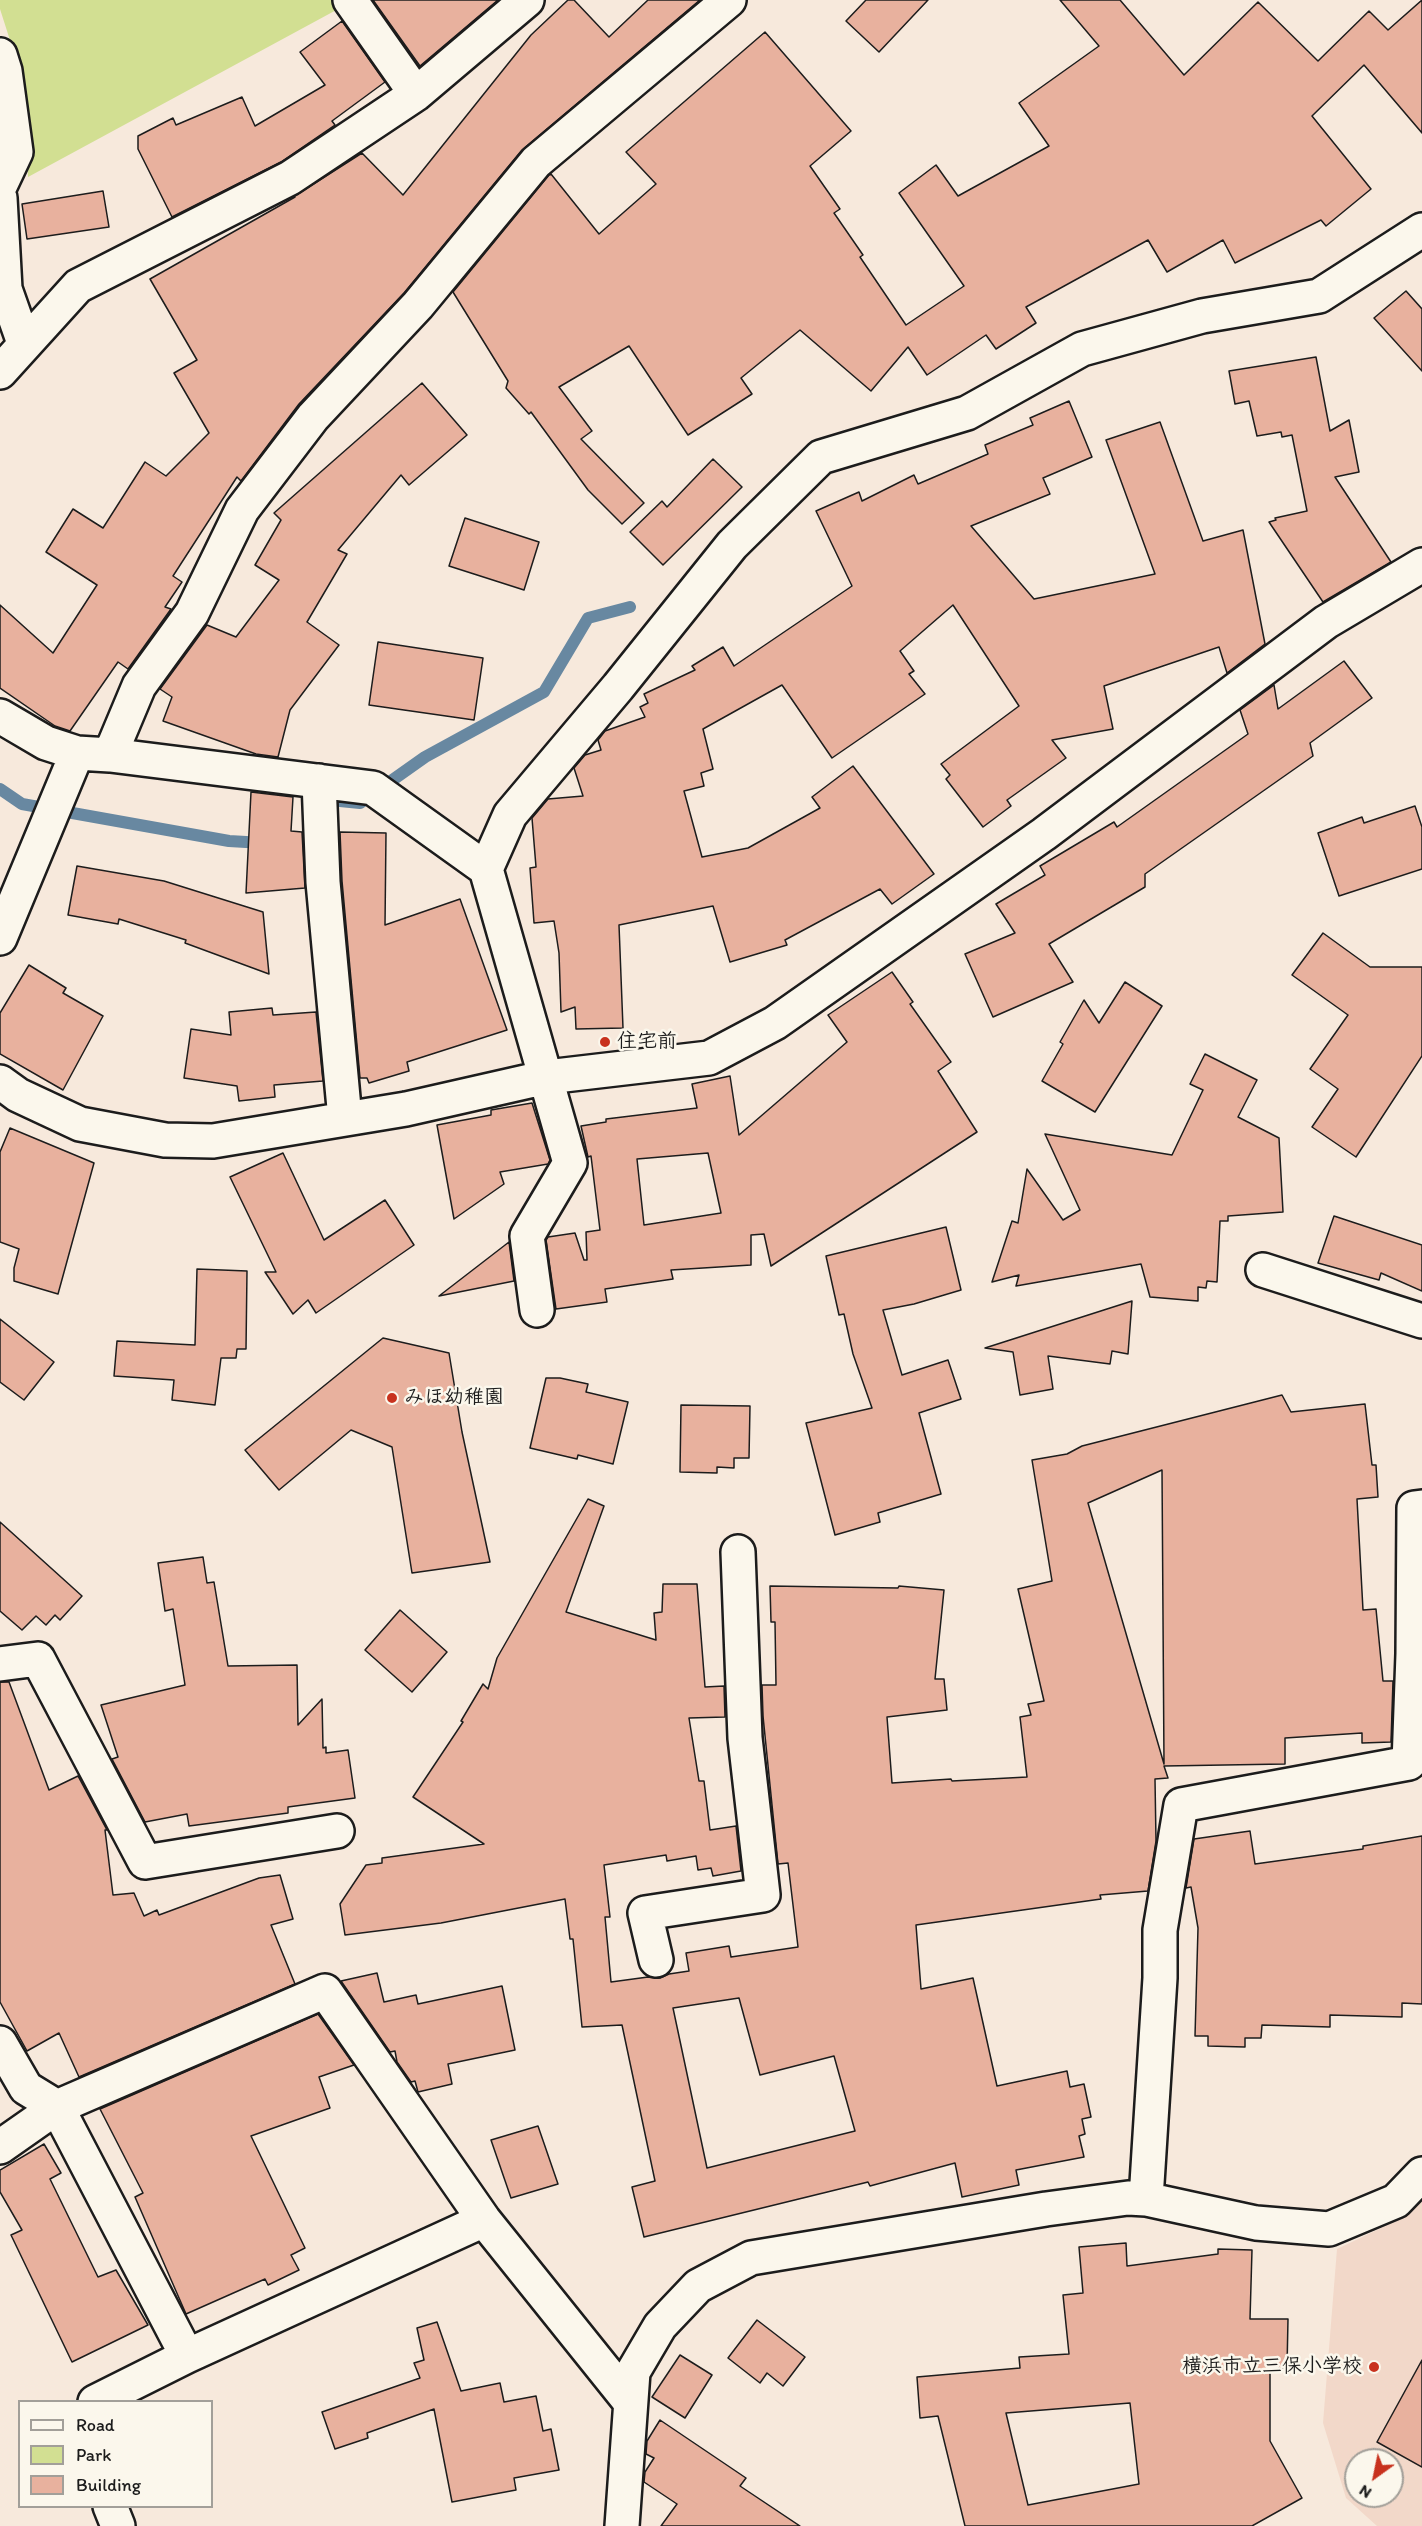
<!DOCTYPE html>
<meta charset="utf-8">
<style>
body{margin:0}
#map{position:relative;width:1422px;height:2526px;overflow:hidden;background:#f7e9dc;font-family:Itim,sans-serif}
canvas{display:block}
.legend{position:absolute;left:18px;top:2400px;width:195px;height:108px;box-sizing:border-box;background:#fbf7ec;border:2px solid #a29f99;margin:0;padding:8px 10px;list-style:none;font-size:18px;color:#1c1c1c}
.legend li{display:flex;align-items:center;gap:12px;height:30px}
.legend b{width:30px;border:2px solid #a29f99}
.north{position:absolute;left:1344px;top:2448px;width:60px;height:60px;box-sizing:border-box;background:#fbf7ec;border:2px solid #a29f99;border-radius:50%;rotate:213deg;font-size:16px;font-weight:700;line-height:24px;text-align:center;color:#1c1c1c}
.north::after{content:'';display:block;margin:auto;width:21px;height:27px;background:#c8321e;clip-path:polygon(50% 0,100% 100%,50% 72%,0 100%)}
</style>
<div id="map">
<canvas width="1422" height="2526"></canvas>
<ul class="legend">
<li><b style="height:8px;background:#fbf7ec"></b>Road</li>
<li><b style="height:16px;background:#d2df92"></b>Park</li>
<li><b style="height:16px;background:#e8b19e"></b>Building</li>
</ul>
<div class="north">N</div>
</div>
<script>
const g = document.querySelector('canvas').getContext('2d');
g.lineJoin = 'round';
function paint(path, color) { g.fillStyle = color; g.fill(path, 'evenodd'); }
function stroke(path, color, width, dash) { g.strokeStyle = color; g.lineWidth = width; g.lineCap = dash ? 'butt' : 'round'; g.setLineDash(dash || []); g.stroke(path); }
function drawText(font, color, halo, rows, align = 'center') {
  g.font = font + ' Itim,"Klee One",sans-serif'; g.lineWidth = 5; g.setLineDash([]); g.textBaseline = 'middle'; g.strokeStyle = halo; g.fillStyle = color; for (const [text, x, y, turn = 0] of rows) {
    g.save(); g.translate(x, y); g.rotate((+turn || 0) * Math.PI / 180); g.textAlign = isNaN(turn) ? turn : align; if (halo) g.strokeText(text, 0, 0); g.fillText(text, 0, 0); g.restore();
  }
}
const built = new Path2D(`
 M 1422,2200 L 1422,2526 L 1377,2526 L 1346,2498 L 1323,2423 L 1337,2249 L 1396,2221 ZM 1356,2460 L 1392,2460 L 1392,2496 L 1356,2496 Z`);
const green = new Path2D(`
 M 0,0 L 338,0 L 340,8 L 28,177 L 24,84 L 0,9 Z`);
const stream = new Path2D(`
 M 0,789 L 22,804 L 229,841 L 263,843
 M 320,799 L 360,803 L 425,757 L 544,692 L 588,618 L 630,607`);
const building = new Path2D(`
 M 373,0 L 498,0 L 420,66 Z
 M 568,0 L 574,0 L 609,37 L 648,0 L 700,0 L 522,150 L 404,293 L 299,404 L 241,481 L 237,477 L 173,576 L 182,582 L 165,607 L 171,609 L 128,669 L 118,662 L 70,731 L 55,726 L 0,688 L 0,605 L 53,653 L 97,585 L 46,552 L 73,509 L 103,528 L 145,462 L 166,476 L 209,433 L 174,373 L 197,360 L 150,279 L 295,197 L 293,197 L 362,153 L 403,195 L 531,35 Z
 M 866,0 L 928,0 L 879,52 L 846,21 Z
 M 1060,0 L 1120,0 L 1184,75 L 1258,2 L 1318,61 L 1369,11 L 1388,30 L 1422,0 L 1422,133 L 1364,65 L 1312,116 L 1371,189 L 1326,226 L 1321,220 L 1235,263 L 1223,240 L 1167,272 L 1148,240 L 1026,307 L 1036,323 L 996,349 L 986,335 L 927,375 L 908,347 L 871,391 L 800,330 L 741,378 L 752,394 L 688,435 L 629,346 L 559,387 L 592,431 L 581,439 L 644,503 L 622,524 L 588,490 L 531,412 L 529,414 L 506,388 L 508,381 L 453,292 L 549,175 L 551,174 L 599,234 L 656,184 L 626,152 L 765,32 L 851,131 L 810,166 L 840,209 L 834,213 L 863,255 L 860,257 L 906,325 L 964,286 L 899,193 L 936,165 L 958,196 L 1049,146 L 1019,103 L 1099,46 Z
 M 342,21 L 385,82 L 332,121 L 335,125 L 281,162 L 172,217 L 138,149 L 138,136 L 173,118 L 176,125 L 242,97 L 255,126 L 325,85 L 300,52 Z
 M 103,191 L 109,227 L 27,239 L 22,204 Z
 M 1406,291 L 1422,309 L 1422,371 L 1374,318 Z
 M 1316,357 L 1330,431 L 1349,420 L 1359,472 L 1335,477 L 1391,562 L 1323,602 L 1269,522 L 1276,520 L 1275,518 L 1307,511 L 1292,435 L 1282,437 L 1281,432 L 1257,436 L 1249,401 L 1235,404 L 1229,371 Z
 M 422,383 L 467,435 L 409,485 L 401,475 L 338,550 L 347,554 L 307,622 L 339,645 L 290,710 L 278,757 L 256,754 L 163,721 L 172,697 L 160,689 L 207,625 L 236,637 L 279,580 L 255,565 L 281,520 L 274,513 Z
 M 1069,401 L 1092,457 L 1043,478 L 1050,494 L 971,526 L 1034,599 L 1155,574 L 1106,440 L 1160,422 L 1203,541 L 1243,530 L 1265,644 L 1227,673 L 1219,647 L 1104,686 L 1113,729 L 1052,740 L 1066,758 L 1007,800 L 1011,806 L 983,827 L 946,779 L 950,775 L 941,764 L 1019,706 L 953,605 L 900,651 L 914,671 L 909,674 L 925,694 L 832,758 L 782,685 L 703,729 L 713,769 L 701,773 L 704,786 L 684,791 L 702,857 L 748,848 L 820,808 L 812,797 L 853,766 L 934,874 L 892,904 L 880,889 L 785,940 L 787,945 L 730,962 L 713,906 L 619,925 L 623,1028 L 576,1029 L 575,1007 L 561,1012 L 559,953 L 554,921 L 534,923 L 530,868 L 536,867 L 532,818 L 548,799 L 583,796 L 574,768 L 585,755 L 601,750 L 598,740 L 605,731 L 645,717 L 640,707 L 648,703 L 644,694 L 695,670 L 692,666 L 723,647 L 734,666 L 852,586 L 816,511 L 859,492 L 862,501 L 914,475 L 918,484 L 988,454 L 985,445 L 1033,425 L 1030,418 Z
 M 713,459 L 742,487 L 663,565 L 630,532 L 662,501 L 667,507 Z
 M 465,518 L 539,542 L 524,590 L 449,566 Z
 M 378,642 L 483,658 L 474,720 L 369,705 Z
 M 1344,661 L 1372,698 L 1310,743 L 1313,756 L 1145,874 L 1145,887 L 1049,944 L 1073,982 L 993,1017 L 965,954 L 1015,933 L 996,904 L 1045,875 L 1040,866 L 1114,822 L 1117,827 L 1248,734 L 1240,710 L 1274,685 L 1278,709 Z
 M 251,792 L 293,797 L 291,831 L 302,832 L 305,888 L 246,893 Z
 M 1415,806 L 1422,827 L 1422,869 L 1339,896 L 1318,833 L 1362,817 L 1364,823 Z
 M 340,832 L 386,833 L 385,925 L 460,899 L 507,1030 L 407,1062 L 409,1071 L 369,1083 L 367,1078 L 360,1078 L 342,881 Z
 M 77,866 L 164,881 L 263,912 L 269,974 L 185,943 L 186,940 L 119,919 L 118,924 L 68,915 Z
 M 1323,933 L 1370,967 L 1422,967 L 1422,1056 L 1356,1157 L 1312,1127 L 1338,1089 L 1310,1069 L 1348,1015 L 1292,975 Z
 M 29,965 L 66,988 L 63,993 L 103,1016 L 63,1090 L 0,1054 L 0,1013 Z
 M 892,972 L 913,1002 L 910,1004 L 951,1062 L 938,1071 L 977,1132 L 771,1266 L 764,1234 L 751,1235 L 751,1265 L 671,1270 L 673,1279 L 605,1289 L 607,1302 L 556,1309 L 546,1240 L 548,1237 L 575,1233 L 584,1260 L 587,1260 L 586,1232 L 600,1230 L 591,1156 L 588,1157 L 581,1126 L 606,1122 L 606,1119 L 697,1108 L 692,1084 L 730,1076 L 739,1135 L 847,1042 L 828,1015 ZM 708,1153 L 721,1213 L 644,1225 L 637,1159 Z
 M 1125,982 L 1162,1006 L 1095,1112 L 1042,1081 L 1063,1044 L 1060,1042 L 1084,1000 L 1099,1023 Z
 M 272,1008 L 273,1015 L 316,1012 L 323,1081 L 274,1085 L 275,1097 L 239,1101 L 237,1086 L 184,1078 L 191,1029 L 231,1035 L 229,1012 Z
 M 1205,1054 L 1257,1080 L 1238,1117 L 1279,1138 L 1283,1212 L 1228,1216 L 1228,1221 L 1220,1221 L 1217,1282 L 1207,1281 L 1206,1288 L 1198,1287 L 1198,1301 L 1150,1297 L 1141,1264 L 1016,1286 L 1019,1275 L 992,1282 L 1012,1221 L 1018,1223 L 1027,1169 L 1063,1220 L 1080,1210 L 1045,1134 L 1172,1155 L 1203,1090 L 1190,1084 Z
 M 532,1103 L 550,1160 L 548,1164 L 500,1172 L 504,1184 L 454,1219 L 437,1125 L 491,1115 L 491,1110 Z
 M 10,1128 L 94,1163 L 58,1294 L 14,1281 L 14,1268 L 19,1249 L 0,1242 L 0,1152 Z
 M 283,1153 L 324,1240 L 385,1200 L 414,1245 L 316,1313 L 308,1300 L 293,1314 L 265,1272 L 276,1272 L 230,1177 Z
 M 1334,1216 L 1422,1245 L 1422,1291 L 1381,1273 L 1379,1280 L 1318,1263 Z
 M 946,1227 L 961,1290 L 914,1304 L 883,1310 L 902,1375 L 948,1360 L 961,1399 L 919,1413 L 941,1494 L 878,1513 L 880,1522 L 835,1535 L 806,1423 L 872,1408 L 853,1354 L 844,1314 L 839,1315 L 826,1256 Z
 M 509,1242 L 514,1281 L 439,1296 Z
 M 197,1269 L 247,1271 L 246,1349 L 237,1349 L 236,1358 L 221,1358 L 215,1405 L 172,1400 L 174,1380 L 114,1376 L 117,1341 L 195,1345 Z
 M 1132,1301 L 1128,1354 L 1112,1351 L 1110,1364 L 1048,1356 L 1053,1389 L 1020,1395 L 1013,1352 L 985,1348 Z
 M 0,1319 L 54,1362 L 24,1400 L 0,1382 Z
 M 383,1338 L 449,1353 L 462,1432 L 490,1562 L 412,1573 L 392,1447 L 351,1430 L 279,1490 L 245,1450 Z
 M 546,1378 L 560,1378 L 588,1384 L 586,1392 L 628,1402 L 613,1464 L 578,1455 L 577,1459 L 530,1448 Z
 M 1282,1395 L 1291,1412 L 1365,1404 L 1372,1465 L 1376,1465 L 1378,1497 L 1357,1499 L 1363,1610 L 1376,1609 L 1383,1681 L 1393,1681 L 1391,1742 L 1362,1743 L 1362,1733 L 1285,1738 L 1285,1764 L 1164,1766 L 1168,1778 L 1155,1779 L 1156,1841 L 1148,1891 L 1100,1895 L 1101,1899 L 916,1925 L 921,1989 L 973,1978 L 997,2086 L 1067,2071 L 1070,2087 L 1084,2084 L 1091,2117 L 1082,2119 L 1085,2134 L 1079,2136 L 1084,2157 L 1016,2170 L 1019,2185 L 962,2197 L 955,2163 L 870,2186 L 868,2182 L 644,2237 L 632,2187 L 655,2181 L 622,2025 L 582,2027 L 573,1939 L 570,1939 L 565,1899 L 441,1923 L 345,1935 L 340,1904 L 366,1865 L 382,1863 L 382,1858 L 484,1844 L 413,1797 L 463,1722 L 461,1721 L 483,1684 L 488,1689 L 497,1658 L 588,1499 L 604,1506 L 566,1612 L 656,1640 L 654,1613 L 662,1612 L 663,1584 L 697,1584 L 705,1687 L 724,1686 L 725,1717 L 689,1718 L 699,1781 L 704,1781 L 710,1830 L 736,1826 L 741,1871 L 713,1876 L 711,1868 L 698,1870 L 696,1856 L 667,1861 L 666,1855 L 604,1865 L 610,1917 L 605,1917 L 611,1982 L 648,1977 L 660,1978 L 669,1974 L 689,1971 L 686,1953 L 729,1946 L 731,1957 L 798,1947 L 788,1863 L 778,1864 L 763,1716 L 762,1685 L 776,1685 L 775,1622 L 771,1622 L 770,1586 L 898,1588 L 899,1586 L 944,1590 L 935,1679 L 944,1679 L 947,1710 L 887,1717 L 892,1783 L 951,1779 L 952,1781 L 1027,1777 L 1020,1717 L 1031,1715 L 1028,1704 L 1044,1701 L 1018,1589 L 1052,1581 L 1032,1460 L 1067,1454 L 1082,1446 ZM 1162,1470 L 1164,1764 L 1088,1503 ZM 739,1998 L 760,2075 L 834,2056 L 855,2131 L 707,2168 L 673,2008 Z
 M 681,1405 L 750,1406 L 749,1458 L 734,1458 L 734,1468 L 717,1467 L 717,1473 L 680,1472 Z
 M 0,1522 L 82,1596 L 60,1620 L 55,1615 L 46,1625 L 36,1616 L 22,1630 L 0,1611 Z
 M 203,1557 L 207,1583 L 214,1582 L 228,1666 L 297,1665 L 298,1725 L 322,1699 L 323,1748 L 326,1747 L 326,1753 L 348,1750 L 355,1798 L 288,1807 L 288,1813 L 189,1826 L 187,1814 L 145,1822 L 112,1759 L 118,1757 L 101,1705 L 185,1685 L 173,1609 L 165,1611 L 158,1563 Z
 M 400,1610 L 447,1652 L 412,1692 L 365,1650 Z
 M 0,1682 L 9,1682 L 49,1790 L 78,1776 L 107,1830 L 105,1830 L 113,1895 L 134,1893 L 144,1916 L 157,1910 L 159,1915 L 259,1878 L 280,1875 L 293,1919 L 271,1925 L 295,1984 L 79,2077 L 59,2033 L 27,2051 L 0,2002 Z
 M 1250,1831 L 1255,1864 L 1363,1849 L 1363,1846 L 1422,1836 L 1422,2004 L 1402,2003 L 1402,2017 L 1330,2015 L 1330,2027 L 1262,2025 L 1261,2038 L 1245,2038 L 1245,2047 L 1208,2046 L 1208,2036 L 1195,2036 L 1198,1928 L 1191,1887 L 1186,1888 L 1194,1839 Z
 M 377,1973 L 384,2002 L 416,1995 L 418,2004 L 502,1986 L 515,2050 L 448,2064 L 452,2084 L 418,2092 L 415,2081 L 411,2082 L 397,2062 L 395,2051 L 390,2052 L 341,1981 Z
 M 318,2014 L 354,2065 L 319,2077 L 330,2108 L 251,2136 L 305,2248 L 291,2255 L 299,2270 L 268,2285 L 265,2279 L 186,2314 L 135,2197 L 143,2193 L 100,2109 Z
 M 538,2126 L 558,2184 L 511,2198 L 491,2140 Z
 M 44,2144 L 61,2173 L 50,2179 L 98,2277 L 116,2270 L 148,2325 L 72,2362 L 11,2235 L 22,2230 L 0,2192 L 0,2170 Z
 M 1126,2243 L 1127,2266 L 1218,2254 L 1218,2249 L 1252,2250 L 1250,2319 L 1288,2319 L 1287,2368 L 1270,2368 L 1270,2441 L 1302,2498 L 1252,2526 L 965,2526 L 938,2416 L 920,2418 L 917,2377 L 1020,2368 L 1019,2357 L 1069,2354 L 1063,2295 L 1083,2293 L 1079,2247 ZM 1130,2403 L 1139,2484 L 1028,2505 L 1006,2413 Z
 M 757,2320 L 805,2357 L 783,2386 L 767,2373 L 760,2383 L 728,2358 Z
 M 437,2322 L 461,2391 L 500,2383 L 504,2402 L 536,2396 L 543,2431 L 551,2429 L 559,2470 L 514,2478 L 516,2490 L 452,2502 L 434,2409 L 367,2433 L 368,2438 L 335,2449 L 322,2412 L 420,2378 L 414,2363 L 424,2360 L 417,2328 Z
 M 680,2355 L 712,2375 L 685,2418 L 652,2397 Z
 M 1422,2360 L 1422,2467 L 1377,2442 Z
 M 660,2420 L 746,2478 L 740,2486 L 800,2526 L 661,2526 L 677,2504 L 644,2482 L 645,2472 L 654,2458 L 646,2454 L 647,2441 Z`);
const minor = new Path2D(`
 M 350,0 L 416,94
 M 0,55 L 5,71 L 16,152 L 0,186
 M 0,198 L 5,289 L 24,343
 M 0,372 L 78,286 L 290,178 L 416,94 L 527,0
 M 0,716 L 46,743 L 77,753 L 110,755 L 139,686 L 192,613 L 242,510 L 313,417 L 418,305 L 536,162 L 729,0
 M 110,755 L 373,788 L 486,869
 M 319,781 L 323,882 L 345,1119
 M 0,938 L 77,753
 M 0,1082 L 18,1095 L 80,1124 L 165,1140 L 213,1141 L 406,1109 L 547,1077 L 709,1058 L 775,1023 L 1044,834 L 1326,622 L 1422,565
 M 1263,1270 L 1422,1321
 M 537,1310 L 527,1236 L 570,1163 L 486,869 L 510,815 L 618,687 L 732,545 L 821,457 L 967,413 L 1082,349 L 1202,316 L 1319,296 L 1422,230
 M 0,1664 L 38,1659 L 145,1862 L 337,1831
 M 656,1960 L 645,1913 L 763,1895 L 745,1738 L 738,1552
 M 0,2043 L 26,2088 L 57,2107 L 187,2356 L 484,2220
 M 0,2147 L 57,2107 L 325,1991 L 484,2220 L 630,2402
 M 1146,2199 L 1160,1978 L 1160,1930 L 1181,1805 L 1409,1763 L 1413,1654 L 1414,1508 L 1422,1507
 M 95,2402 L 187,2356
 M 110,2506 L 118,2526
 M 622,2526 L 633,2372 L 660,2326 L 698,2286 L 751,2258 L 1046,2209 L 1128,2198 L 1146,2199 L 1256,2223 L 1329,2229 L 1396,2201 L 1422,2174`);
const markers = [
 [605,1042,6,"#c8321e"],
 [392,1398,6,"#c8321e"],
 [1374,2367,6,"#c8321e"]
];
const poiNames = [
 ["住宅前",617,1042],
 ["みほ幼稚園",404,1398],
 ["横浜市立三保小学校",1362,2367,"right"]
];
paint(built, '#f2d8c9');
paint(green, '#d2df92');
stroke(stream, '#6888a1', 12);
paint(building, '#e8b19e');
stroke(building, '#1c1c1c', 1.5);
stroke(minor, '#1c1c1c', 38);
stroke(minor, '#fbf7ec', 33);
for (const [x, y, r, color] of markers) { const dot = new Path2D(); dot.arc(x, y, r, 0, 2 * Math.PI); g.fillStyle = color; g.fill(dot); stroke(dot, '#fbf7ec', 2); }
drawText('bold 20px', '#1c1c1c', '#fbf7ec', poiNames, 'left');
</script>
